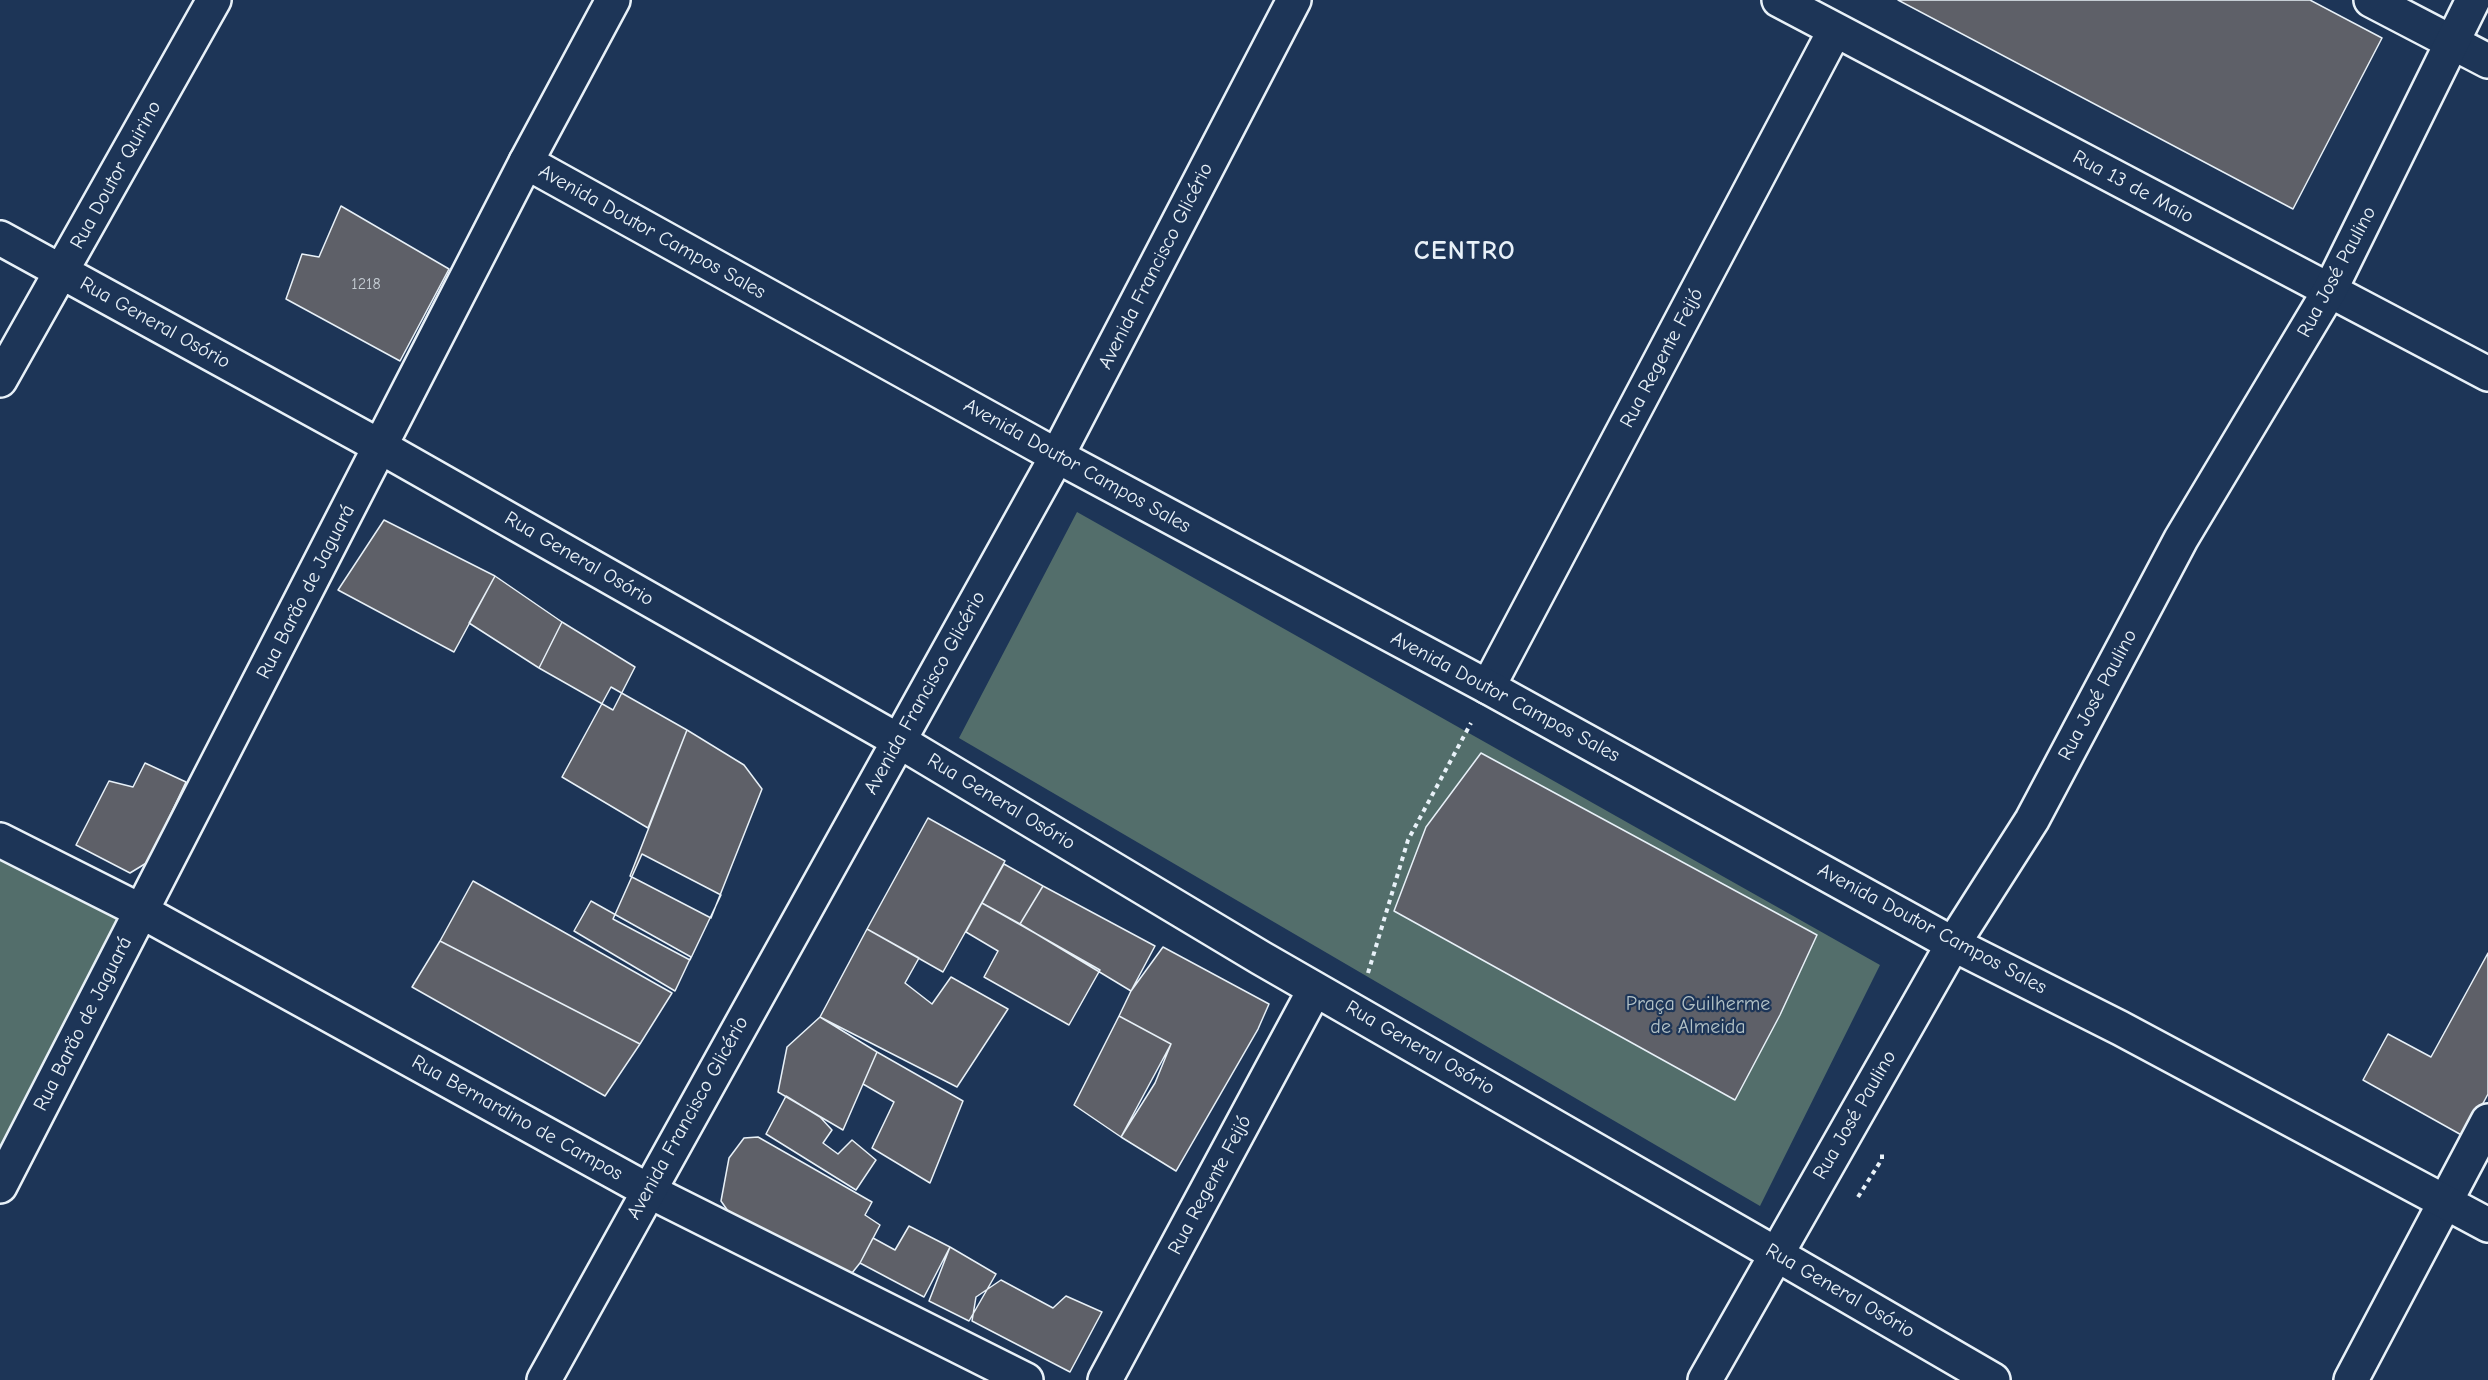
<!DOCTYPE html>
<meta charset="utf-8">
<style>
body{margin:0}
canvas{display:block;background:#1d3557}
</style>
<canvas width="2488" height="1380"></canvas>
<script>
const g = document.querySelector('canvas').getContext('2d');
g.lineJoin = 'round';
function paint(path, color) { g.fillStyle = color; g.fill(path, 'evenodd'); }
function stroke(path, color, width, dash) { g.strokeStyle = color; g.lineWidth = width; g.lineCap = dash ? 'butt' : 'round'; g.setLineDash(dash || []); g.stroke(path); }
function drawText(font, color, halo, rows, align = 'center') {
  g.font = font + ' "Comic Neue",sans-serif'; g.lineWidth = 4.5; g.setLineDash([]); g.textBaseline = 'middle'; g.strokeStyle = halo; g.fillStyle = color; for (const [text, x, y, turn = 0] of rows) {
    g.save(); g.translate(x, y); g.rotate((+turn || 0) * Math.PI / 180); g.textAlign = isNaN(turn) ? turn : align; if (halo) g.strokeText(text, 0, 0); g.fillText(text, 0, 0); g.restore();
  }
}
const green = new Path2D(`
 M 1077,512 L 1880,965 L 1760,1206 L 959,738 Z
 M 0,845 L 147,926 L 0,1199 Z`);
const building = new Path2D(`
 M 1898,0 L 2310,0 L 2382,38 L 2293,209 Z
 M 341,206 L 449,269 L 400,361 L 286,299 L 302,254 L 319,257 Z
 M 384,520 L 495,576 L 454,652 L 338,590 Z
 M 495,576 L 562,622 L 539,668 L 469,623 Z
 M 562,622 L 635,667 L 613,710 L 539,668 Z
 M 611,687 L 687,730 L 648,828 L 562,777 Z
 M 687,730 L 744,765 L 762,789 L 711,918 L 630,876 Z
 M 1481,753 L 1817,935 L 1780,1015 L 1735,1100 L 1394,911 L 1426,827 Z
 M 145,763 L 186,782 L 148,862 L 130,873 L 76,845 L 109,781 L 133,787 Z
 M 928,818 L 1005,861 L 943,972 L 867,929 Z
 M 642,854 L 721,895 L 690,960 L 613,919 Z
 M 1004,864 L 1043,886 L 1020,924 L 982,903 Z
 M 473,881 L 672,993 L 640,1044 L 440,941 Z
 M 1043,886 L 1155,946 L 1131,991 L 1020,924 Z
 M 591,901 L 691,957 L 675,991 L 574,931 Z
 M 982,903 L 1100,970 L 1069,1025 L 984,977 L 998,951 L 966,932 Z
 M 867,929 L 919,958 L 905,983 L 932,1004 L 951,977 L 1008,1009 L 957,1087 L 820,1017 Z
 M 440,941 L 640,1044 L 605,1096 L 412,987 Z
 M 1163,947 L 1269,1004 L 1258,1029 L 1176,1171 L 1121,1137 L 1155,1083 L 1171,1044 L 1119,1016 L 1131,991 Z
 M 2488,953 L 2488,1094 L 2465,1137 L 2363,1080 L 2388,1034 L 2431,1057 Z
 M 1119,1016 L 1171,1044 L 1121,1137 L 1074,1105 Z
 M 820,1017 L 877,1052 L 843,1130 L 778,1092 L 787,1047 Z
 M 877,1052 L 963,1101 L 930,1183 L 872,1148 L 894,1102 L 863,1084 Z
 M 786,1096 L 820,1117 L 832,1130 L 823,1143 L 838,1154 L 852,1140 L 876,1160 L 856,1190 L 766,1134 Z
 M 758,1137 L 872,1202 L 865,1215 L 880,1225 L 860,1263 L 844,1283 L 735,1221 L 721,1201 L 729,1158 L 744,1138 Z
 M 909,1226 L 950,1247 L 924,1297 L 860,1263 L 873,1238 L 895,1250 Z
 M 950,1247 L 996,1274 L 969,1321 L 929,1301 Z
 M 1001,1280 L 1053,1308 L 1066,1296 L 1102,1312 L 1070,1372 L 972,1321 L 976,1297 Z`);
const path = new Path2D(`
 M 1368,973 L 1408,840 L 1471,723
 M 1858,1197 L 1882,1159 L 1882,1151`);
const minor = new Path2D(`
 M 1779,0 L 2488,374
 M 2371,0 L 2488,61
 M 526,162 L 1057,456
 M 1488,687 L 1835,30
 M 647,1190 L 1026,1380
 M 1776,1254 L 1993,1380
 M 2351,1380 L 2488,1121`);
const major = new Path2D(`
 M 0,238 L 381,447 L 899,741 L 1261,958 L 1776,1254
 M 0,380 L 214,0
 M 1057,456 L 1488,687 L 1953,944 L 2120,1028 L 2488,1225
 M 0,840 L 141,911 L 647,1190
 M 0,1186 L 526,162 L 613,0
 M 544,1380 L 1057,456 L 1294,0
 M 1105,1380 L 1315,989
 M 1705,1380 L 1953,944 L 2032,820 L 2181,539 L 2330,290 L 2473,0`);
const numberNames = [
 ["1218",366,284]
];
const streetNames = [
 ["Rua Doutor Quirino",116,175,-61],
 ["Rua 13 de Maio",2133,187,28],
 ["Avenida Doutor Campos Sales",652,232,29],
 ["Avenida Francisco Glicério",1156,266,-63],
 ["Rua José Paulino",2337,272,-62],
 ["Rua General Osório",155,323,29],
 ["Rua Regente Feijó",1662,358,-62],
 ["Avenida Doutor Campos Sales",1077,466,29],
 ["Rua General Osório",579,559,30],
 ["Rua Barão de Jaguará",306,592,-63],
 ["Avenida Francisco Glicério",925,693,-61],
 ["Rua José Paulino",2098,695,-62],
 ["Avenida Doutor Campos Sales",1505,697,28],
 ["Rua General Osório",1001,802,31],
 ["Avenida Doutor Campos Sales",1932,929,28],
 ["Rua Barão de Jaguará",83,1024,-63],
 ["Rua General Osório",1420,1048,30],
 ["Rua José Paulino",1855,1115,-60],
 ["Rua Bernardino de Campos",517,1118,29],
 ["Avenida Francisco Glicério",688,1118,-61],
 ["Rua Regente Feijó",1210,1185,-62],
 ["Rua General Osório",1840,1291,30]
];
const parkNames = [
 ["Praça Guilherme",1698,1004],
 ["de Almeida",1698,1027]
];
const districtNames = [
 ["CENTRO",1465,252]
];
paint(green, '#536e6b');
paint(building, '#5e6068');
stroke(building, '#e8f1f8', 1.5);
stroke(minor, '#e8f1f8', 38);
stroke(major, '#e8f1f8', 38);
stroke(path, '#e8f1f8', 4, [4.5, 4.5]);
stroke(minor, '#1d3557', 33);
stroke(major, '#1d3557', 33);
drawText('16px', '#c6cdd4', null, numberNames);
drawText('20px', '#e8f1f8', '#1d3557', streetNames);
drawText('20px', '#b4c3c7', '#1d3557', parkNames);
g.letterSpacing = '1.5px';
drawText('bold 26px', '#e8f1f8', '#1d3557', districtNames);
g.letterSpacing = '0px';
</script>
